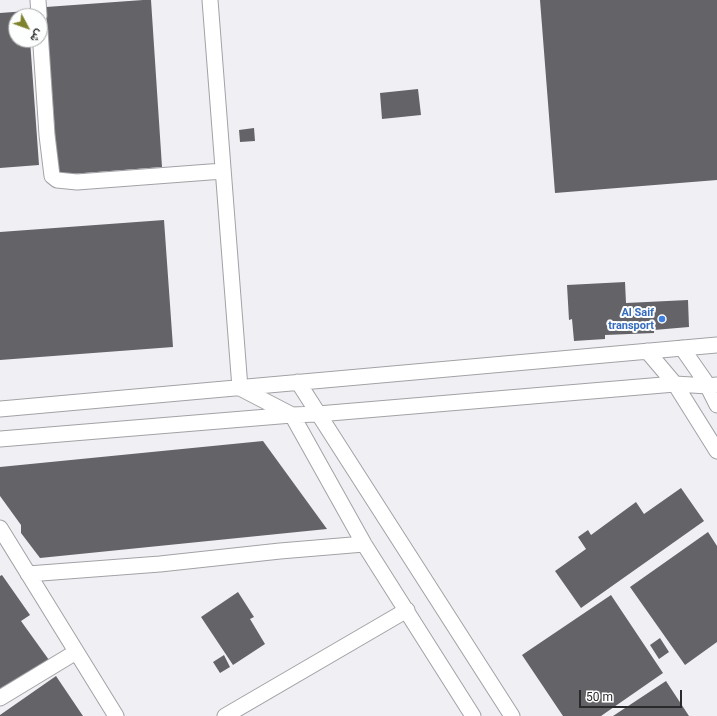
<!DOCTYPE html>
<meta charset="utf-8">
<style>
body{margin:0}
#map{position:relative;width:717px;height:716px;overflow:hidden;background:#f0f0f4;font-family:Roboto,Vazirmatn,sans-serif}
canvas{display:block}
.north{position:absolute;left:8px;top:8px;width:40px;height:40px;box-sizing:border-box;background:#fdfefe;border:1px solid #a9a9aa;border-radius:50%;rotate:131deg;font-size:11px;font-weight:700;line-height:16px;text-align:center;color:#2a2a2b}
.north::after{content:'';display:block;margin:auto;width:14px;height:18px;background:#7f822c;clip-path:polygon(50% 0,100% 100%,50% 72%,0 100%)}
.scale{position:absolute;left:579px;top:690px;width:103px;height:18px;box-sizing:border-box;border:2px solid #2a2a2b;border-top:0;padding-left:5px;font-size:12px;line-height:14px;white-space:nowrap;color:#2a2a2b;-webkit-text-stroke:3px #fdfefe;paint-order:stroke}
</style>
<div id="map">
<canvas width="717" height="716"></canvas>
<div class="north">ش</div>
<div class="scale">50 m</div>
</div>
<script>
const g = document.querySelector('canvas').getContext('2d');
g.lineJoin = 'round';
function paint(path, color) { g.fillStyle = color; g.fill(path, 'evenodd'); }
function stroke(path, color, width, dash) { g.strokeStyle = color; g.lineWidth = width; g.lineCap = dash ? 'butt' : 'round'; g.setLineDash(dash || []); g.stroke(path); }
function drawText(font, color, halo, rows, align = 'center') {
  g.font = font + ' Roboto,sans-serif'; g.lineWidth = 4; g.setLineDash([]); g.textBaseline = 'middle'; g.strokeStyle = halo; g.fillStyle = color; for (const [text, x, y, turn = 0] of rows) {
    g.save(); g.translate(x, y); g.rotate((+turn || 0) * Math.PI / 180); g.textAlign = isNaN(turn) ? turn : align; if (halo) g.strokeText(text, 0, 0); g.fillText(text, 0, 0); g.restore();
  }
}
const building = new Path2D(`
 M 143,0 L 151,0 L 162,167 L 58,175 L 46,7 Z
 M 540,0 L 717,0 L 717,180 L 555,193 Z
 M 27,11 L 28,16 L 16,16 L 16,40 L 30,40 L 39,165 L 0,168 L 0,13 Z
 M 418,89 L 421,115 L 382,119 L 380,93 Z
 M 254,128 L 255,141 L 240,142 L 239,130 Z
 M 164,220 L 173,347 L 0,360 L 0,232 Z
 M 625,282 L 626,303 L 688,300 L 689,327 L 654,330 L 654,333 L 605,335 L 605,339 L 574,341 L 572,319 L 569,320 L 567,285 Z
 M 263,441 L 327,529 L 40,558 L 21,533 L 21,525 L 0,496 L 0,467 Z
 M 681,488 L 704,521 L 581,608 L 555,571 L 586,549 L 578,537 L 588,530 L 591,535 L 636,502 L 644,514 Z
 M 708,532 L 717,546 L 717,642 L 685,665 L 630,587 Z
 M 2,575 L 30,615 L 21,621 L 49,660 L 0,695 L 0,576 Z
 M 238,592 L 254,617 L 250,619 L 265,644 L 233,665 L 201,617 Z
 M 611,595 L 663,673 L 601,716 L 563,716 L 522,655 Z
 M 660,638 L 669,652 L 659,659 L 650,645 Z
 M 224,655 L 230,667 L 220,673 L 213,662 Z
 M 56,676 L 83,716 L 0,716 L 0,715 Z
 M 666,681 L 689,716 L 613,716 Z`);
const street = new Path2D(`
 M 38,0 L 39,16
 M 210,0 L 240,388 L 292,415 L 364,544 L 473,716
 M 40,31 L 47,135 L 52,176 L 57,180 L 77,182 L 223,171
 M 682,348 L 705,381 L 717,405
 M 647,351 L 675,384 L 717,451
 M 298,382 L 512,716
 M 0,409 L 717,345
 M 0,439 L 292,415 L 318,414 L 675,384 L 708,386 L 717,385
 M 0,528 L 116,716
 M 28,574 L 160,564 L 280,551 L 364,544
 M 0,698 L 76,652
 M 225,716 L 407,610`);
const markers = [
 [662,319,4,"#3f7fe0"]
];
const shopNames = [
 ["Al Saif",654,313],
 ["transport",654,326]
];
paint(building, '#646468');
stroke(street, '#a2a2a6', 17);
stroke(street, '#fff', 15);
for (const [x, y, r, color] of markers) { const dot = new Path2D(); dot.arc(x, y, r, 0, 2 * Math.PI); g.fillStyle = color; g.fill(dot); stroke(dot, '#fdfefe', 1.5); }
drawText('bold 11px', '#366cbe', '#fdfefe', shopNames, 'right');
</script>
